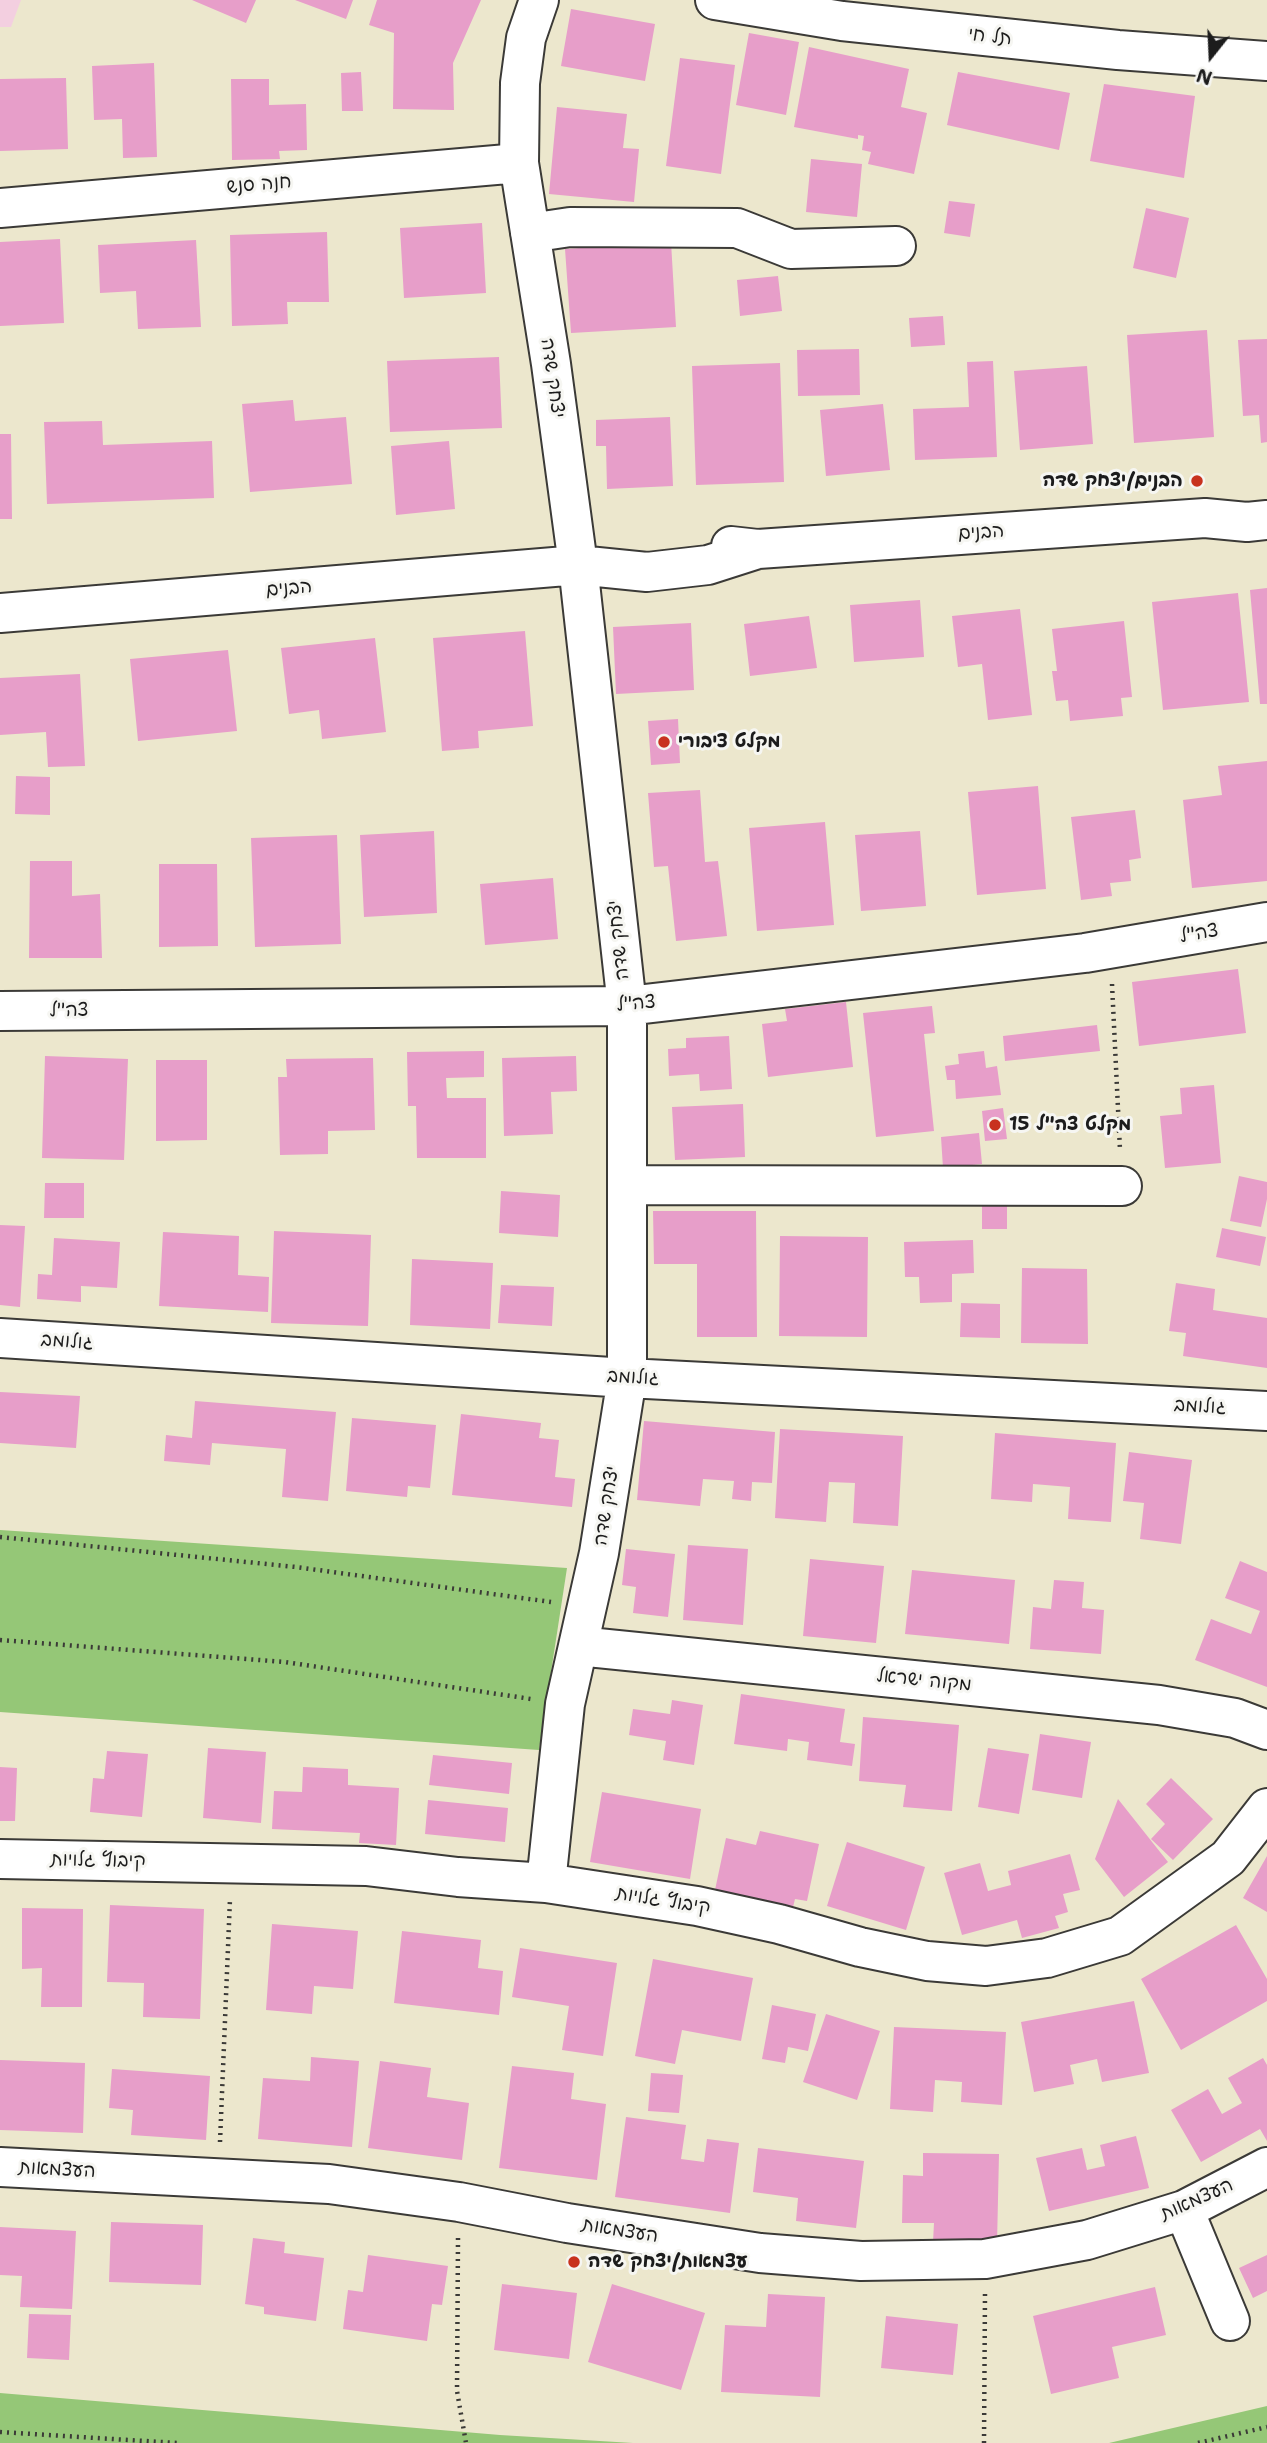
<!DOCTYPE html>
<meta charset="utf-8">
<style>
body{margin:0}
#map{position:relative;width:1267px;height:2443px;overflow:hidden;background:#ece7cd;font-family:"Shantell Sans",sans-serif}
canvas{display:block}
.north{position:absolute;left:1176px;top:21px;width:70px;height:70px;-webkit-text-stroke:5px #f6f6f2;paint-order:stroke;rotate:198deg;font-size:19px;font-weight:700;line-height:28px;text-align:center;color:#1c1c1c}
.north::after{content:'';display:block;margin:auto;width:24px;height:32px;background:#1c1c1c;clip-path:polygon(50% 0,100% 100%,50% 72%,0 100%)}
</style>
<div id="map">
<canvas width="1267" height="2443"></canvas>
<div class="north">N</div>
</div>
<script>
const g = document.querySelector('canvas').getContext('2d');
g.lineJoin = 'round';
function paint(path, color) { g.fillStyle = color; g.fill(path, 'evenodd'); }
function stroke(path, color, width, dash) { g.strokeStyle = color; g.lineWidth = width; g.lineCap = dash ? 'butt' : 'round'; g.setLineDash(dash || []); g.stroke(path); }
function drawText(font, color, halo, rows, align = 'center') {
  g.font = font + ' "Shantell Sans","Playpen Sans Hebrew",sans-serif'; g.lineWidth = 6; g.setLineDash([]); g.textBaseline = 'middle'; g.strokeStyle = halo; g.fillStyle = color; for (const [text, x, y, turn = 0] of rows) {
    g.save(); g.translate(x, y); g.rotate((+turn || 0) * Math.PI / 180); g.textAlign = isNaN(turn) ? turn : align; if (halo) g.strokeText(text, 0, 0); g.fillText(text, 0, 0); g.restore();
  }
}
const built = new Path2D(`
 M 0,0 L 21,0 L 11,27 L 0,27 Z`);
const green = new Path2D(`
 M 0,1530 L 567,1568 L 539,1750 L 0,1712 Z
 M 0,2393 L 500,2435 L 633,2443 L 0,2443 Z
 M 1267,2406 L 1267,2443 L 1109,2443 Z`);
const building = new Path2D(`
 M 192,0 L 256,0 L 246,23 Z
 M 295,0 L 353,0 L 346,19 Z
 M 377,0 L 481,0 L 453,63 L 454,110 L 393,109 L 394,33 L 369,25 Z
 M 571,9 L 655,24 L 645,81 L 561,66 Z
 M 749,33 L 799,42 L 786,115 L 736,105 Z
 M 809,47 L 909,69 L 901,107 L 927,113 L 914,174 L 868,164 L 871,152 L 862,150 L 864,136 L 858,135 L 858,139 L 794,127 Z
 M 680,58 L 735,65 L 721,174 L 666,166 Z
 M 154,63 L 157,157 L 123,158 L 122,119 L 94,120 L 92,66 Z
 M 361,72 L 363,111 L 342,111 L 341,73 Z
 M 958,72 L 1070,93 L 1059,150 L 947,125 Z
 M 66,78 L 68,149 L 0,151 L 0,79 Z
 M 231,79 L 269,79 L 269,105 L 306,104 L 307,150 L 279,151 L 280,159 L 232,160 Z
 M 1104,84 L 1195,96 L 1184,178 L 1090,161 Z
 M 557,107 L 627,114 L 623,148 L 639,149 L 634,202 L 549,194 Z
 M 811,159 L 862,164 L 857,217 L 806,212 Z
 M 949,201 L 975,204 L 970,237 L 944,233 Z
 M 1146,208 L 1189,218 L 1176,278 L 1133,268 Z
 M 482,223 L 486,293 L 404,298 L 400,228 Z
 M 327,232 L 329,302 L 287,302 L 288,324 L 232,326 L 230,235 Z
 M 60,239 L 64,323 L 0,326 L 0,242 Z
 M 196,240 L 201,327 L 138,329 L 136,291 L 100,293 L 98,245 Z
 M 671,242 L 676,327 L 571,333 L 565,249 Z
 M 778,276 L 782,311 L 740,316 L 737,280 Z
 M 943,316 L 945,345 L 911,347 L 909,318 Z
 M 1207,330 L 1214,437 L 1134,443 L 1127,335 Z
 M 1267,339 L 1267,442 L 1261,443 L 1259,415 L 1243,416 L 1238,340 Z
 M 859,349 L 860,395 L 798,396 L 797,350 Z
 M 499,357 L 502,428 L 390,432 L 387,361 Z
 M 993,361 L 997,457 L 915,460 L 913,409 L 969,407 L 967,362 Z
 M 780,363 L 784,482 L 696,485 L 692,366 Z
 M 1087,366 L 1093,444 L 1020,450 L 1014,371 Z
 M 293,400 L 295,421 L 346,417 L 352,484 L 250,492 L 242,404 Z
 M 883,404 L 890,470 L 826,476 L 820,410 Z
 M 670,417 L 673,486 L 607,489 L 606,446 L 596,446 L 596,420 Z
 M 102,421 L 103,445 L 212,441 L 214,498 L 47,504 L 44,422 Z
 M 0,434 L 11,434 L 12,519 L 0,519 Z
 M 449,441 L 455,509 L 396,515 L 391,446 Z
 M 1267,588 L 1267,704 L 1260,704 L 1250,590 Z
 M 1238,593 L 1249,702 L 1163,710 L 1152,602 Z
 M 920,600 L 924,657 L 854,662 L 850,605 Z
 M 1020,609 L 1032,715 L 988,720 L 982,664 L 958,667 L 952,616 Z
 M 809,616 L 817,668 L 750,676 L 744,624 Z
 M 1124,621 L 1132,697 L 1121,698 L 1123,716 L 1070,721 L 1068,700 L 1056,701 L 1052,671 L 1057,671 L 1052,629 Z
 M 691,623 L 694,690 L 616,694 L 613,627 Z
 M 525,631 L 533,726 L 478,731 L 479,748 L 442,751 L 433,638 Z
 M 375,638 L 386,732 L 322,739 L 319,710 L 289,714 L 281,648 Z
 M 228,650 L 237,731 L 138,741 L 130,659 Z
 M 80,674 L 85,766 L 48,767 L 46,732 L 0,735 L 0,678 Z
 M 678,719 L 680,763 L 651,765 L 648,721 Z
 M 1267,761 L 1267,881 L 1192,888 L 1183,800 L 1222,795 L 1218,766 Z
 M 16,776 L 50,777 L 50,815 L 15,814 Z
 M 1038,786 L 1046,889 L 977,895 L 968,792 Z
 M 700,790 L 705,862 L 718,861 L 727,936 L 676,941 L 668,866 L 654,867 L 648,793 Z
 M 1135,810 L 1141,858 L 1129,860 L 1131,881 L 1110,883 L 1112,896 L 1081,900 L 1071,817 Z
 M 825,822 L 834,925 L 757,931 L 749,828 Z
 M 434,831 L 437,913 L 364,917 L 360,835 Z
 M 920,831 L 926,906 L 861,911 L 855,835 Z
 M 337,835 L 341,944 L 255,947 L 251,838 Z
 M 30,861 L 72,861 L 72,896 L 100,894 L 102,958 L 29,958 Z
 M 159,864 L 217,864 L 218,946 L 159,947 Z
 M 553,878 L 558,939 L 485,945 L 480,884 Z
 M 1238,969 L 1246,1033 L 1139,1046 L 1132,982 Z
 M 846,1002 L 853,1067 L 768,1077 L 762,1024 L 787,1021 L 785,1009 Z
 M 932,1006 L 935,1033 L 924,1034 L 934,1131 L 876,1137 L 863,1013 Z
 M 1097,1025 L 1100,1051 L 1005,1061 L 1003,1036 Z
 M 729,1036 L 732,1089 L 700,1091 L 699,1074 L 669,1076 L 668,1049 L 686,1048 L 686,1038 Z
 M 484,1051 L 484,1077 L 446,1078 L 447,1098 L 486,1098 L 486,1158 L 417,1158 L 416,1106 L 408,1106 L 407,1052 Z
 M 984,1051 L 986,1068 L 997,1066 L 1001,1095 L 956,1099 L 955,1080 L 947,1080 L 945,1066 L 959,1064 L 958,1054 Z
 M 45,1056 L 128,1059 L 124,1160 L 42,1158 Z
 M 576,1056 L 577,1091 L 551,1092 L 553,1134 L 504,1136 L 502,1058 Z
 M 373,1058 L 375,1130 L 328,1131 L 328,1154 L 280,1155 L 278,1077 L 287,1077 L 286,1059 Z
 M 156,1060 L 207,1060 L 207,1140 L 156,1141 Z
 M 1214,1085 L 1221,1163 L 1165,1168 L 1160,1116 L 1182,1114 L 1180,1088 Z
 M 743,1104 L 745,1157 L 675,1160 L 672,1107 Z
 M 1003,1108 L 1007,1139 L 985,1141 L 982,1111 Z
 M 979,1133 L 982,1164 L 943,1168 L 941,1137 Z
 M 1239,1176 L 1267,1182 L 1267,1199 L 1261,1227 L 1230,1221 Z
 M 45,1183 L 84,1183 L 84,1218 L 44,1218 Z
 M 501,1191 L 560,1195 L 558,1237 L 499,1233 Z
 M 982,1206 L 1007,1206 L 1007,1229 L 982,1229 Z
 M 653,1211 L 756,1211 L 757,1337 L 697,1337 L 697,1264 L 654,1264 Z
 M 0,1225 L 25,1226 L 20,1307 L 0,1305 Z
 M 1222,1228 L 1266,1237 L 1260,1266 L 1216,1257 Z
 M 274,1231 L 371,1235 L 368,1326 L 271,1323 Z
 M 163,1232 L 239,1236 L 238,1275 L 269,1277 L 268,1312 L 159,1306 Z
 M 780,1236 L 868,1237 L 867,1337 L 779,1336 Z
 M 54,1238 L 120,1242 L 117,1288 L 81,1286 L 81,1302 L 37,1299 L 38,1274 L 52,1275 Z
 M 973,1240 L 974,1273 L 952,1274 L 952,1302 L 920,1303 L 919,1277 L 905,1277 L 904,1242 Z
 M 412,1259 L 493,1263 L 490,1329 L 410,1325 Z
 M 1022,1268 L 1087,1269 L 1088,1344 L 1021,1343 Z
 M 1176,1283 L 1215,1289 L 1213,1310 L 1267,1318 L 1267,1368 L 1183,1356 L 1186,1333 L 1169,1331 Z
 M 501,1285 L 554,1287 L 552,1326 L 498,1323 Z
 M 961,1303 L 1000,1304 L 1000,1338 L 960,1337 Z
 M 0,1392 L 80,1396 L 76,1448 L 0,1443 Z
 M 195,1401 L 336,1412 L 328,1501 L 282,1497 L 286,1449 L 212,1443 L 210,1465 L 164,1461 L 166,1435 L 192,1438 Z
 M 461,1414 L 541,1423 L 539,1438 L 559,1440 L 555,1477 L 575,1479 L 572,1507 L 452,1495 Z
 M 352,1418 L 436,1425 L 430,1488 L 408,1486 L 407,1497 L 346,1491 Z
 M 644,1421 L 775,1432 L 772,1483 L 752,1482 L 751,1501 L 732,1499 L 734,1481 L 703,1479 L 700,1506 L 637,1500 Z
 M 780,1429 L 903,1436 L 898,1526 L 853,1523 L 855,1483 L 829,1482 L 826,1522 L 775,1518 Z
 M 995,1433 L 1116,1443 L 1111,1522 L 1068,1519 L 1070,1487 L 1033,1484 L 1032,1502 L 991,1499 Z
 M 1129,1452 L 1192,1460 L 1181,1544 L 1140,1539 L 1144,1503 L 1123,1501 Z
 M 688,1545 L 748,1549 L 743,1625 L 683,1620 Z
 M 626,1549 L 675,1554 L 668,1617 L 633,1613 L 636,1587 L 622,1585 Z
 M 810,1559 L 884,1566 L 876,1643 L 803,1636 Z
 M 1240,1561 L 1267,1572 L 1267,1687 L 1195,1660 L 1211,1619 L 1251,1634 L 1260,1611 L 1225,1598 Z
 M 912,1570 L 1015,1580 L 1009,1644 L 905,1634 Z
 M 1054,1580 L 1084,1582 L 1082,1608 L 1104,1610 L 1101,1654 L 1030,1649 L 1033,1607 L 1051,1609 Z
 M 741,1694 L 845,1709 L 840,1742 L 855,1744 L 852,1766 L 807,1760 L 809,1742 L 788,1739 L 787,1751 L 734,1744 Z
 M 672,1700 L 703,1705 L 694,1765 L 663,1760 L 666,1741 L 629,1735 L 633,1709 L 670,1714 Z
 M 863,1717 L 959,1725 L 952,1811 L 903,1807 L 906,1785 L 859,1781 Z
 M 1040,1734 L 1091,1742 L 1082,1798 L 1032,1790 Z
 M 208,1748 L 266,1752 L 261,1823 L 203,1818 Z
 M 988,1748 L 1029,1754 L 1019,1814 L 978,1807 Z
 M 107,1751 L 148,1754 L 142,1817 L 90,1812 L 93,1778 L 104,1779 Z
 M 433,1755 L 512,1763 L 509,1794 L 429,1785 Z
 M 0,1767 L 17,1768 L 15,1821 L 0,1821 Z
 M 303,1767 L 348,1769 L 348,1785 L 399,1788 L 396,1845 L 359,1843 L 360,1833 L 272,1829 L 274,1791 L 302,1792 Z
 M 1171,1778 L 1213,1819 L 1173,1860 L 1151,1839 L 1165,1824 L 1146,1804 Z
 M 602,1792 L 701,1809 L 690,1879 L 590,1862 Z
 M 1118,1799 L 1168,1862 L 1124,1897 L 1095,1859 Z
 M 428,1800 L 508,1808 L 505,1842 L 425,1834 Z
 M 760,1831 L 819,1844 L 807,1901 L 795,1899 L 793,1907 L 715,1890 L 726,1838 L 756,1845 Z
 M 847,1842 L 925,1867 L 906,1930 L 827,1906 Z
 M 1070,1854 L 1080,1890 L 1063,1894 L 1068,1912 L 1055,1916 L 1059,1928 L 1022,1938 L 1017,1920 L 962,1935 L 944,1873 L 980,1863 L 988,1891 L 1011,1885 L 1008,1871 Z
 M 1267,1856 L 1267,1912 L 1243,1898 Z
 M 110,1905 L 204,1909 L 200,2019 L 143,2017 L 144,1983 L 107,1982 Z
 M 22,1908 L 83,1909 L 82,2007 L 41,2007 L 42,1968 L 22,1969 Z
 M 272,1924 L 358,1931 L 353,1989 L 314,1986 L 312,2014 L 266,2010 Z
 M 1236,1925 L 1267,1979 L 1267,2001 L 1181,2050 L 1141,1979 Z
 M 402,1931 L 481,1940 L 478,1968 L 503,1971 L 499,2015 L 394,2003 Z
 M 520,1948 L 617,1963 L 603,2056 L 562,2050 L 569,2006 L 512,1997 Z
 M 653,1959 L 753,1978 L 741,2041 L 682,2030 L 675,2064 L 635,2056 Z
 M 1134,2001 L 1149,2073 L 1102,2082 L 1097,2059 L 1070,2065 L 1074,2084 L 1034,2092 L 1021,2022 Z
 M 772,2005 L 816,2014 L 808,2051 L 788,2047 L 785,2063 L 762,2059 Z
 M 826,2014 L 880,2031 L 857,2100 L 803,2082 Z
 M 894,2027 L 1006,2032 L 1002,2105 L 961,2102 L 962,2082 L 935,2080 L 933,2112 L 890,2109 Z
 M 311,2057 L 359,2061 L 352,2147 L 258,2139 L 263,2078 L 310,2081 Z
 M 1263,2058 L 1267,2065 L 1267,2141 L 1260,2129 L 1201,2162 L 1171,2110 L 1208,2089 L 1222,2114 L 1242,2103 L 1228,2078 Z
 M 0,2060 L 85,2063 L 83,2133 L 0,2130 Z
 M 380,2061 L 431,2068 L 427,2097 L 469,2103 L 462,2160 L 368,2148 Z
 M 512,2066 L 574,2073 L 571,2099 L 606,2104 L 597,2180 L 499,2168 Z
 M 112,2069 L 210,2076 L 206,2140 L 131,2135 L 133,2110 L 109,2108 Z
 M 651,2073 L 683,2075 L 679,2113 L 648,2111 Z
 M 626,2117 L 686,2125 L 681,2159 L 704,2162 L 707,2139 L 739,2143 L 730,2213 L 615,2197 Z
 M 1136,2136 L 1149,2188 L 1049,2211 L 1036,2158 L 1082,2148 L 1087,2170 L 1105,2166 L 1100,2145 Z
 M 758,2148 L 864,2161 L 856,2228 L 796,2221 L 798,2198 L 753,2192 Z
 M 923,2153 L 999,2154 L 997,2244 L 933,2242 L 934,2223 L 902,2223 L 903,2175 L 923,2176 Z
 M 111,2222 L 203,2225 L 201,2285 L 109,2282 Z
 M 0,2227 L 76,2231 L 72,2309 L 20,2307 L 22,2276 L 0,2275 Z
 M 253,2238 L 285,2242 L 284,2253 L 324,2258 L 316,2321 L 264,2314 L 264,2307 L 245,2304 Z
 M 368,2255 L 448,2266 L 442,2305 L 432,2304 L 427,2341 L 343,2329 L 348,2290 L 363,2292 Z
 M 1267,2255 L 1267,2291 L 1253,2298 L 1239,2268 Z
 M 502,2284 L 577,2293 L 569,2359 L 494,2350 Z
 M 612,2284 L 705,2313 L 681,2390 L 588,2362 Z
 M 1155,2287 L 1166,2335 L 1112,2347 L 1119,2378 L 1051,2394 L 1033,2316 Z
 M 768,2294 L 825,2297 L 820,2397 L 721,2392 L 725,2325 L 766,2327 Z
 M 29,2314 L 71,2315 L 69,2360 L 27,2358 Z
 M 886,2316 L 958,2324 L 953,2375 L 881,2368 Z`);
const path = new Path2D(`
 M 1112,984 L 1120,1150
 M 0,1537 L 296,1567 L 551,1602
 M 0,1640 L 285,1662 L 531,1699
 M 220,2142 L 230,1899
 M 458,2238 L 457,2391 L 466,2443
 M 0,2432 L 177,2443
 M 984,2443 L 985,2293
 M 1198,2443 L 1267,2427`);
const minor = new Path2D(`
 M 539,0 L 526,38 L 520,83 L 519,163 L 551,364 L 578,565 L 627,1006 L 627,1378 L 599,1553 L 565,1704 L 546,1883
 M 715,0 L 842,21 L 1118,50 L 1267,61
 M 0,208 L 519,163
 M 530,233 L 570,227 L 737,228 L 791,249 L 896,246
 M 731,546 L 758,549 L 1205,518 L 1247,522 L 1267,520
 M 0,613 L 578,565 L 647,572 L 708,565 L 758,549
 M 0,1011 L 627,1006 L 1085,953 L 1267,922
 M 627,1185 L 1122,1186
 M 0,1338 L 627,1378 L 1267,1411
 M 578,1646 L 1159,1705 L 1235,1718 L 1267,1730
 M 0,1859 L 366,1866 L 458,1877 L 546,1883 L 697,1906 L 779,1924 L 860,1947 L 927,1961 L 986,1966 L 1047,1958 L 1120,1936 L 1228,1858 L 1267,1808
 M 0,2167 L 329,2184 L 459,2202 L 567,2223 L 760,2253 L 861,2261 L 985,2259 L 1087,2240 L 1184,2210 L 1267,2167
 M 1184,2210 L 1230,2321`);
const markers = [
 [1197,481,7,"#c8321e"],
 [664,742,7,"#c8321e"],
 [995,1125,7,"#c8321e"],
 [574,2262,7,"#c8321e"]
];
const streetNames = [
 ["תל חי",990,37,6],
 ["חנה סנש",259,185,-5],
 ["יצחק שדה",552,378,82],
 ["הבנים",981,533,-4],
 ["הבנים",289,589,-5],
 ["צה\"ל",1199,934,-10],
 ["יצחק שדה",619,940,-96],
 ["צה\"ל",636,1004,-5],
 ["צה\"ל",69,1011,-1],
 ["גולומב",67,1342,4],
 ["גולומב",633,1378,3],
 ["גולומב",1200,1407,3],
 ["יצחק שדה",607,1506,-81],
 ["מקוה ישראל",924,1681,6],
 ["קיבוץ גלויות",98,1861,1],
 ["קיבוץ גלויות",663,1901,9],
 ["העצמאות",57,2170,3],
 ["העצמאות",1197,2200,-24],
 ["העצמאות",620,2231,9]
];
const poiNames = [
 ["הבנים/יצחק שדה",1183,481,"right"],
 ["מקלט ציבורי",678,742],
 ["מקלט צה\"ל 15",1009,1125],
 ["עצמאות/יצחק שדה",588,2262]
];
paint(built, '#f3cfe0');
paint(green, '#95c777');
paint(building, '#e79ec9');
stroke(minor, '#3b3a37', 42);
stroke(path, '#3b3a37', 4.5, [2, 5]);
stroke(minor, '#fff', 38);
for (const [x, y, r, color] of markers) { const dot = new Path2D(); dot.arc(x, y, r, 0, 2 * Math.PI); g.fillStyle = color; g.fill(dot); stroke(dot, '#f6f6f2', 2.5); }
drawText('19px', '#1c1c1c', '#f6f6f2', streetNames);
drawText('bold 19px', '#1c1c1c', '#f6f6f2', poiNames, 'left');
</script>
